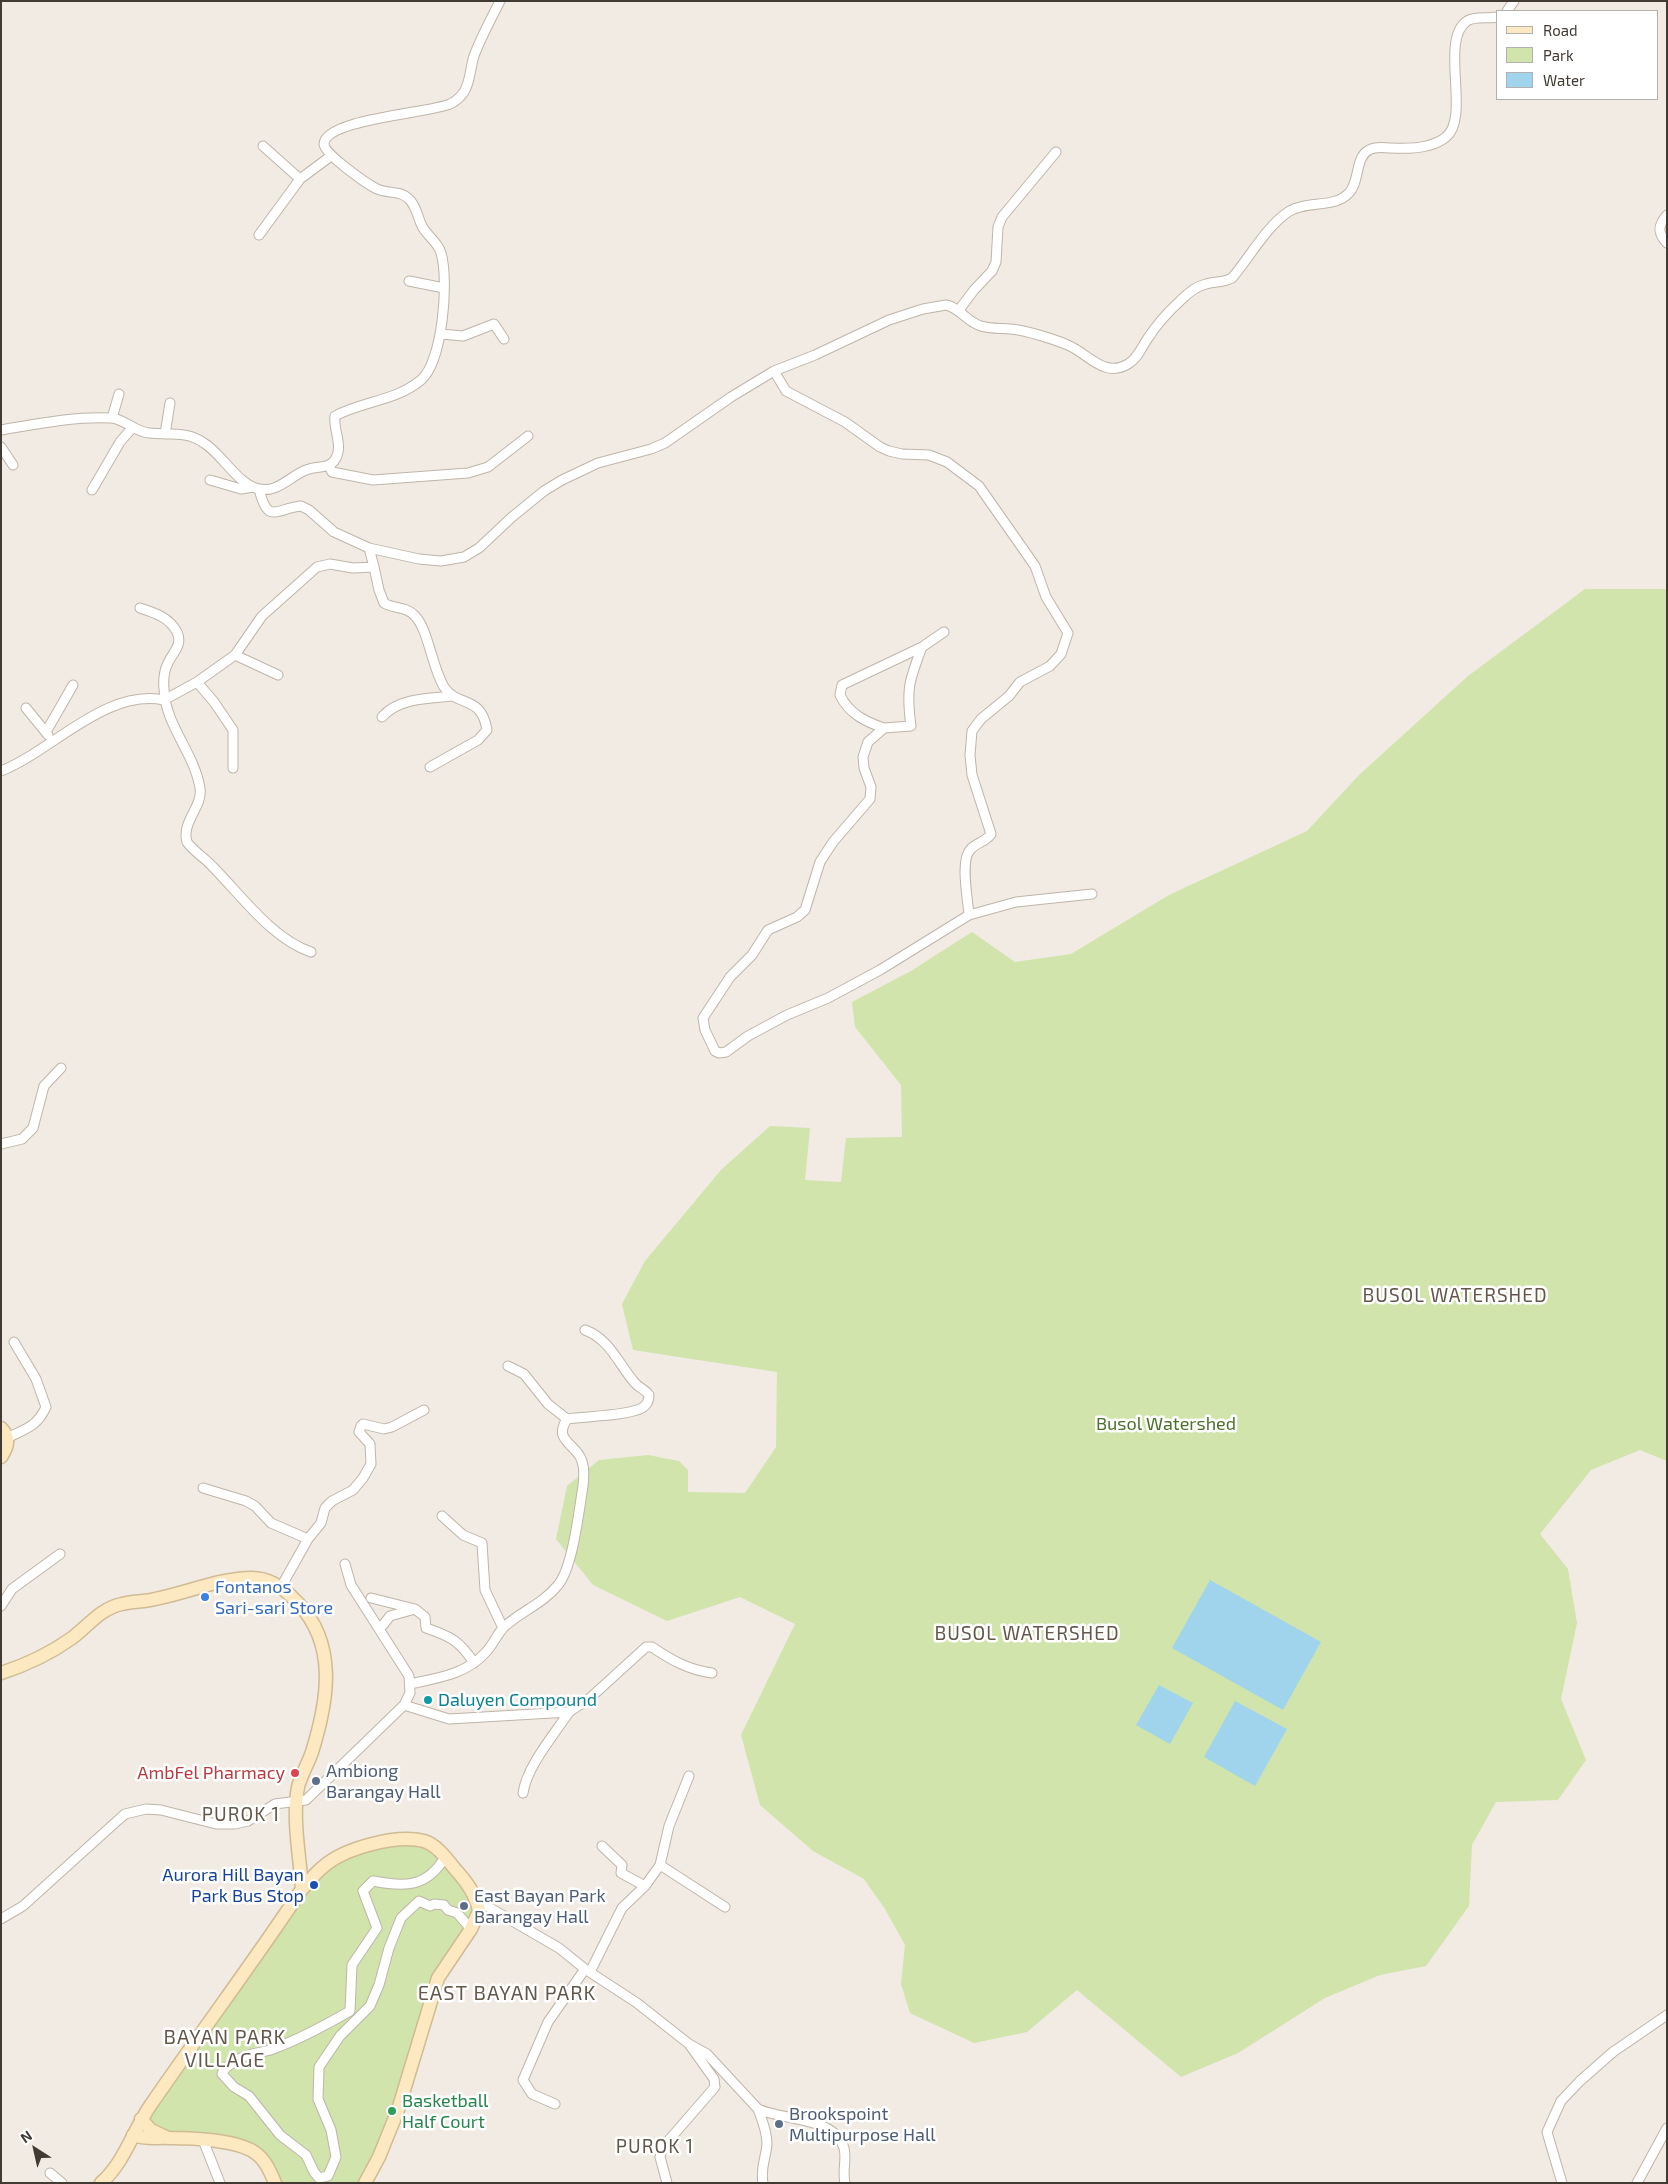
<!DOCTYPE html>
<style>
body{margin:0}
#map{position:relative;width:1668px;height:2184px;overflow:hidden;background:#f1ebe3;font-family:"Exo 2",sans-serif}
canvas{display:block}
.frame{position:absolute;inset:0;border:2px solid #423b33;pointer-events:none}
.legend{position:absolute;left:1496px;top:10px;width:162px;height:90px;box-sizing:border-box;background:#fff;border:1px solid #b3b1ad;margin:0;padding:6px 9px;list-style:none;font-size:15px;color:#423b33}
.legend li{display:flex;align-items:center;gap:10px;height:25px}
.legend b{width:25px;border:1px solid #b3b1ad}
.north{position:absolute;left:10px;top:2124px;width:50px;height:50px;-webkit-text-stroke:4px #fff;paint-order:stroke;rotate:325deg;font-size:14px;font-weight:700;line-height:20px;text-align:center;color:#423b33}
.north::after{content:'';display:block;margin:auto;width:18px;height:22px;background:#423b33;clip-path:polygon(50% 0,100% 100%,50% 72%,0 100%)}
</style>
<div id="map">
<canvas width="1668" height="2184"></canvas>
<div class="frame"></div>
<ul class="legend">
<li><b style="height:6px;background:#fce9c1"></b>Road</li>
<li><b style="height:14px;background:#d0e4ac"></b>Park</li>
<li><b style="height:14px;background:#a0d4ed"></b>Water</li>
</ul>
<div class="north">N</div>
</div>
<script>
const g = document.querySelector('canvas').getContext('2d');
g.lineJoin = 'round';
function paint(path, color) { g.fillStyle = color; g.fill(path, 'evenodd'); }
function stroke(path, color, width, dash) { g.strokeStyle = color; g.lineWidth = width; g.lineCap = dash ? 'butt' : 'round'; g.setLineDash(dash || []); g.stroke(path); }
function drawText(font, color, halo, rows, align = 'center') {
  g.font = font + ' "Exo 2",sans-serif'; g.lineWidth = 5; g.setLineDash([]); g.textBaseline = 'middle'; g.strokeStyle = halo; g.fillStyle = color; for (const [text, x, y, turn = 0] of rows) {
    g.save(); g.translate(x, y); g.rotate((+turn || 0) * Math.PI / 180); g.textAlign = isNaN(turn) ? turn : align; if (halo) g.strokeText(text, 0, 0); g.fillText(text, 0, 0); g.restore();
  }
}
const green = new Path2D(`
 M 1585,589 L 1665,589 L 1667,591 L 1667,1461 L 1640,1450 L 1591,1470 L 1540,1534 L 1568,1569 L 1577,1623 L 1561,1699 L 1586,1760 L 1558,1800 L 1496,1802 L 1472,1845 L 1469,1906 L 1426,1966 L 1380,1975 L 1325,1998 L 1238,2053 L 1181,2077 L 1077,1990 L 1027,2032 L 974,2043 L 910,2013 L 901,1984 L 905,1945 L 885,1909 L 864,1879 L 813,1851 L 760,1805 L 741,1735 L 795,1624 L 740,1597 L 667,1621 L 593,1585 L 556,1539 L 567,1486 L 599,1460 L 648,1455 L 679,1461 L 688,1470 L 688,1492 L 745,1493 L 776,1447 L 777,1372 L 633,1350 L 622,1304 L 645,1261 L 721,1170 L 770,1126 L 810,1128 L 805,1180 L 841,1182 L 846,1138 L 902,1137 L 901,1085 L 855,1027 L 852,1002 L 911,971 L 972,932 L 1015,962 L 1071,954 L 1169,895 L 1307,831 L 1359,775 L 1468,676 Z
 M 396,1846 L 423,1846 L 437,1856 L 458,1881 L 472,1903 L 473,1913 L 433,1975 L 394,2106 L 375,2154 L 357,2183 L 282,2183 C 276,2169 269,2153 255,2145 C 230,2132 156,2144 147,2114 C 189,2057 232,1999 274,1942 C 291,1919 304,1891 326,1872 C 346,1854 371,1850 396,1846 Z`);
const water = new Path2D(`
 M 1210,1580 L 1321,1642 L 1283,1710 L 1172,1648 Z
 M 1159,1685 L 1193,1703 L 1170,1744 L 1136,1725 Z
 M 1235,1701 L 1287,1729 L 1255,1786 L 1204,1757 Z`);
const street = new Path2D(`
 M 1507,11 L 1514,1
 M 263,146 L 300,179
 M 1667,215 C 1658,225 1657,233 1667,243
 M 259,235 L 300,179 L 331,156
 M 409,281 L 444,288
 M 959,310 L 974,290 L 992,271 L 996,262 L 998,227 L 1002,217 L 1056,152
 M 441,334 L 463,336 L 494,324 L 504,339
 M 774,371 L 786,391 L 845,422 L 880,447 L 889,451 L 902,454 L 929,455 L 947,462 L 979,486 L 1035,566 L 1046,597 L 1068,633 L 1061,654 L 1050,666 L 1020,682 L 1009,696 L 981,719 L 972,731 L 970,755 L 972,775 L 991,834 C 986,842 975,843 970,850 C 960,861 968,900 969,915 L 880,970 L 828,998 L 787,1015 L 748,1036 L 726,1052 L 719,1053 L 715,1051 L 705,1030 L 703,1018 L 730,977 L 752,955 L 768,930 L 797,917 L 805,910 L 820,862 L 833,842 L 870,799 L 871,787 L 864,768 L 863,757 L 868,742 L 884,728 L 911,726 C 906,689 909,681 922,647
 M 112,418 L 119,394
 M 1,430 C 37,424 75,416 111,418 C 125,419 135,432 149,433 C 169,435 187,431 204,443 C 222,454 238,485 259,489 C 278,493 290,476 306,470 C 318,465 330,470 336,458 C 343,445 333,429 335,416 C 363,401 396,401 421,380 C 443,361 449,280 441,253 C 438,242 427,236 422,226 C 417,216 417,207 409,199 C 400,190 388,194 377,189 C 367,184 324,154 324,144 C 325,119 430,113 450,104 C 455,102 461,96 464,92 C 471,80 470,68 474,56 C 481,37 491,19 500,1
 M 165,434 L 170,403
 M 1,447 L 13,465
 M 329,466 L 332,472 L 373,480 L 468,473 L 488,467 L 528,436
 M 210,480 L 241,489 L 253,487
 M 259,489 C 268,525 275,509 301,506 L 309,510 L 334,532 L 369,548 L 419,559 L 441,561 L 464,557 L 479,548 L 512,517 L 544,491 L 562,480 L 598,463 L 651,449 L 665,443 L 731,397 L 774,371 L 815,355 L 889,320 L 923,309 L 946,305 C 961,308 966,322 981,326 C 990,329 1001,328 1011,329 C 1025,330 1057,340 1070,346 C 1089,355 1105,378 1128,364 C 1138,358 1141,348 1148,338 C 1157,324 1169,311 1181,300 C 1187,294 1197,286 1206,284 C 1216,281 1223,283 1232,278 C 1249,258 1267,226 1288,212 C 1306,200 1334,209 1349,193 C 1360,181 1355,157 1369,150 C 1376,146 1384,148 1391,148 C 1408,149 1433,148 1446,137 C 1471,117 1439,40 1467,21 C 1475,16 1487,19 1497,17
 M 92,490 L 120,442 L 133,427
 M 374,567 L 379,590 L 384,603 C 393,609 407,606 415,616 C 428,629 432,667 444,687 C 458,708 481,694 487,730 L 478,740 L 430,767
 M 140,608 C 155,613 169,617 177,632 C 183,645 173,652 168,663 C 164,671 163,679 164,689 C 165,725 194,752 200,788 C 203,807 181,822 187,842 C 194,852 204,857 212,866 C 241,895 272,939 311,952
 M 235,655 L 278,675
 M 197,682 L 214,702 L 233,730 L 233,768
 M 26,708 L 48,735
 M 382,717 C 398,698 430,698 453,696
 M 884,728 C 866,722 849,714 840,695 L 842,685 L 922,647 L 944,632
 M 46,732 L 73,685
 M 1,771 C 52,751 106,688 164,700 L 197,682 L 235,655 L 262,616 L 317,567 L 330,564 L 353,568 L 374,567 L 369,548
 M 969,915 L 1016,902 L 1092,894
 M 1,1144 L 22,1139 L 33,1128 L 44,1086 L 61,1068
 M 508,1366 L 524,1374 L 548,1404 L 567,1419 C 585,1416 627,1416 642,1408 C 647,1405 649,1401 649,1395 C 645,1389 639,1388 635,1383 C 618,1364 611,1340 585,1330
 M 7,1438 C 25,1429 37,1427 46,1407 L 36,1379 L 14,1342
 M 203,1488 L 246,1501 L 255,1506 L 271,1523 L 308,1539
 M 442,1516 L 463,1535 L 482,1543 L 485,1590 L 503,1628
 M 281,1587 L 308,1539 L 321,1523 L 325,1508 L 332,1501 L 353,1490 L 363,1478 L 371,1464 L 370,1444 L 359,1432 L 361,1426 L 363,1424 L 384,1429 L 392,1427 L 424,1410
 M 371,1598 L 415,1609 L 425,1617 L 426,1628 C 450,1636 460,1641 474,1663
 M 1,1606 L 12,1589 L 60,1554
 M 383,1625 L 390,1616 L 415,1609
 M 410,1684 C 438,1678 467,1674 486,1652 C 493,1645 497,1634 504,1627 C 520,1612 544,1603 558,1585 C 573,1567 579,1510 583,1486 C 584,1476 585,1464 579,1455 C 569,1441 555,1438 567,1419
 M 404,1705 L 449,1719 L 569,1712 L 590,1698 L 646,1647 L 652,1647 C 671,1660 689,1670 712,1673
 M 523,1793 C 527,1766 554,1735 569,1712
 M 602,1846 L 622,1865 L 621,1873 L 645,1886
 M 445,1857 C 427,1888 404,1887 373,1881 L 363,1891 L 377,1928 L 352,1965 L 350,2011 C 324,2026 300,2039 273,2049 C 262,2053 249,2053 239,2059 C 232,2063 224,2067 222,2074 L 234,2087 L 249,2096 L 280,2135 L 306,2155 L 314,2172 L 319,2178 L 328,2176 L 336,2157 L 331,2130 L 318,2099 L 319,2067 L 340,2036 L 370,2006 L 379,1985 L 389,1948 L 401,1918 L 419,1901 L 430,1906 L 434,1904 L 444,1905 L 448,1910 L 457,1913 L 471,1929
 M 660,1865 L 725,1907
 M 478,1901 L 559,1948 L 585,1969 L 637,2003 L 689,2044 L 707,2054 L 758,2109 C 783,2121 835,2116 844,2148 C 847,2159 842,2171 845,2183
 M 1,1919 L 23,1906 L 117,1821 L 125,1814 L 146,1809 L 161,1810 L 216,1824 L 235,1824 L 248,1821 L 275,1804 L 306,1800 L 404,1705 L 410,1693 L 409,1676 L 351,1585 L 345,1564
 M 590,1972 L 622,1908 L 645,1886 L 660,1865 L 669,1826 L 689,1776
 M 555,2104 L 532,2094 L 523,2080 L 548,2022 L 585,1969
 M 758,2109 C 762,2120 767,2131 767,2144 C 766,2158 760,2168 763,2183
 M 203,2140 L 220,2183
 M 50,2173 L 62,2183
 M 667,2183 L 660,2157 L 662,2148 L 715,2087 L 714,2079 L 689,2044
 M 1562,2183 L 1547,2132 L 1561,2101 L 1580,2081 L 1613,2052 L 1667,2015
 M 1637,2183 L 1667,2128`);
const secondary = new Path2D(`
 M 1,1428 C 10,1437 8,1447 1,1457
 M 1,1673 C 26,1665 51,1653 72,1638 C 88,1626 101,1608 122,1604 C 133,1601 144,1602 155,1599 C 187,1593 220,1578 252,1578 C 270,1578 285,1589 297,1602 C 338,1644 328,1701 312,1752 C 308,1764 301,1775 298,1787 C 292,1820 300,1856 302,1889
 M 141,2119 L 151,2130 L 168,2138
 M 133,2135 C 147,2140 157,2137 171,2138 C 192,2138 236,2140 254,2152 C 265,2159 270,2171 275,2183
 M 101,2183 C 124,2163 133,2131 150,2106 C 200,2033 253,1963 302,1889 C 309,1882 315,1873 323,1867 C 344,1848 397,1834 424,1841 C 437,1845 447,1859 455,1869 C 466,1881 476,1894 479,1911 L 471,1929 L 438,1978 L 398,2110 L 379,2157 L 365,2183`);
const markers = [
 [205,1597,5,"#3f7fe0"],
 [428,1700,5,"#0f9aa8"],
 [295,1773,5,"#e0444e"],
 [316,1781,5,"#5c6f8a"],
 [314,1885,5,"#1a4fb4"],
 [464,1906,5,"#5c6f8a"],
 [392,2111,5,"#2e9e5b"],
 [779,2124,5,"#5c6f8a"]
];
const parkNames = [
 ["Busol Watershed",1166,1424]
];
const shopNames = [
 ["Fontanos",215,1587],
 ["Sari-sari Store",215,1608]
];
const cultureNames = [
 ["Daluyen Compound",438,1700]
];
const serviceNames = [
 ["Ambiong",326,1771],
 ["Barangay Hall",326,1792],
 ["East Bayan Park",474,1896],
 ["Barangay Hall",474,1917],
 ["Brookspoint",789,2114],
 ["Multipurpose Hall",789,2135]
];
const healthNames = [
 ["AmbFel Pharmacy",285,1773]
];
const transitNames = [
 ["Aurora Hill Bayan",304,1875],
 ["Park Bus Stop",304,1896]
];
const leisureNames = [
 ["Basketball",402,2101],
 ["Half Court",402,2122]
];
const neighbourhoodNames = [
 ["BUSOL WATERSHED",1455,1296],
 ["BUSOL WATERSHED",1027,1634],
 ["PUROK 1",241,1815],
 ["PUROK 1",655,2147]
];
const quarterNames = [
 ["EAST BAYAN PARK",507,1993],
 ["BAYAN PARK",225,2037],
 ["VILLAGE",225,2060]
];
paint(green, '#d0e4ac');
paint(water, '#a0d4ed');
stroke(street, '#bfb5a9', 11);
stroke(secondary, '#d0bb94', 15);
stroke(street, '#fff', 9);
stroke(secondary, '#fce9c1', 12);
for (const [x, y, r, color] of markers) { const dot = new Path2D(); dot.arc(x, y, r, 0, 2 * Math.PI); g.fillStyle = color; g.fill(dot); stroke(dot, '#fff', 2); }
drawText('18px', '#4b712a', '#fff', parkNames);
drawText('18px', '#366cbe', '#fff', shopNames, 'left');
drawText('18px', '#0d838f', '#fff', cultureNames, 'left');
drawText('18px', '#4e5e75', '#fff', serviceNames, 'left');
drawText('18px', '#be3a42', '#fff', healthNames, 'right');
drawText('18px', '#164399', '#fff', transitNames, 'right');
drawText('18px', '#27864d', '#fff', leisureNames, 'left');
g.letterSpacing = '1px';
drawText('19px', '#64584b', '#fff', neighbourhoodNames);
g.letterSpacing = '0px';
g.letterSpacing = '1px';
drawText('20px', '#64584b', '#fff', quarterNames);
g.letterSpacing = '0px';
</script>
